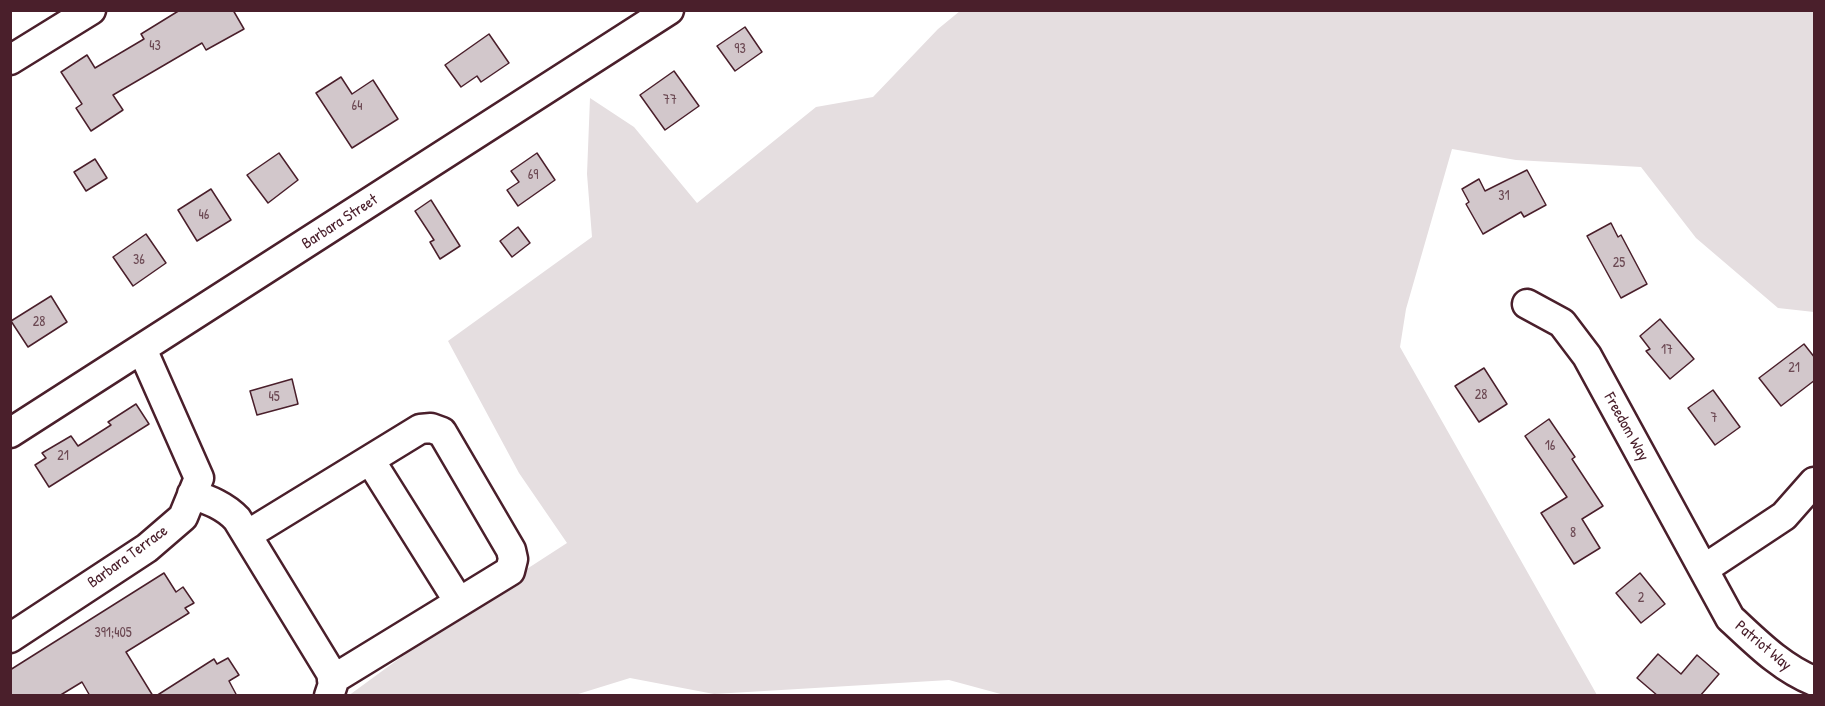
<!DOCTYPE html>
<style>
body{margin:0}
#map{position:relative;width:1825px;height:706px;overflow:hidden;background:#fff;font-family:"Patrick Hand",sans-serif}
canvas{display:block}
.frame{position:absolute;inset:0;border:12px solid #4a1f2b;pointer-events:none}
</style>
<div id="map">
<canvas width="1825" height="706"></canvas>
<div class="frame"></div>
</div>
<script>
const g = document.querySelector('canvas').getContext('2d');
g.lineJoin = 'round';
function paint(path, color) { g.fillStyle = color; g.fill(path, 'evenodd'); }
function stroke(path, color, width, dash) { g.strokeStyle = color; g.lineWidth = width; g.lineCap = dash ? 'butt' : 'round'; g.setLineDash(dash || []); g.stroke(path); }
function drawText(font, color, halo, rows, align = 'center') {
  g.font = font + ' "Patrick Hand",sans-serif'; g.lineWidth = 4.5; g.setLineDash([]); g.textBaseline = 'middle'; g.strokeStyle = halo; g.fillStyle = color; for (const [text, x, y, turn = 0] of rows) {
    g.save(); g.translate(x, y); g.rotate((+turn || 0) * Math.PI / 180); g.textAlign = isNaN(turn) ? turn : align; if (halo) g.strokeText(text, 0, 0); g.fillText(text, 0, 0); g.restore();
  }
}
const green = new Path2D(`
 M 960,11 L 1814,11 L 1814,312 L 1778,308 L 1696,238 L 1641,167 L 1516,160 L 1452,149 L 1406,309 L 1400,347 L 1597,695 L 1008,696 L 949,680 L 714,694 L 630,678 L 575,695 L 348,696 L 482,598 L 567,543 L 519,473 L 448,341 L 592,237 L 587,174 L 590,98 L 634,127 L 697,203 L 816,107 L 873,97 L 938,29 Z`);
const building = new Path2D(`
 M 180,10 L 233,10 L 244,29 L 206,50 L 202,43 L 113,95 L 123,110 L 91,131 L 76,108 L 82,104 L 61,72 L 87,55 L 95,68 L 144,39 L 141,34 Z
 M 745,27 L 762,52 L 735,71 L 717,46 Z
 M 489,34 L 509,63 L 481,82 L 477,76 L 461,87 L 445,65 Z
 M 674,71 L 699,106 L 665,130 L 640,95 Z
 M 341,77 L 352,94 L 373,80 L 398,119 L 352,148 L 316,93 Z
 M 279,153 L 298,180 L 268,203 L 247,175 Z
 M 537,153 L 555,180 L 518,206 L 507,190 L 519,182 L 511,171 Z
 M 95,159 L 107,178 L 86,191 L 74,172 Z
 M 1527,170 L 1546,205 L 1524,217 L 1521,212 L 1483,234 L 1466,204 L 1469,202 L 1462,189 L 1479,179 L 1485,191 Z
 M 211,189 L 231,220 L 197,241 L 178,210 Z
 M 431,200 L 460,246 L 440,259 L 430,242 L 434,240 L 415,211 Z
 M 1611,223 L 1618,237 L 1621,235 L 1647,284 L 1621,298 L 1587,236 Z
 M 518,227 L 530,243 L 512,257 L 500,241 Z
 M 146,234 L 166,263 L 133,286 L 113,257 Z
 M 51,296 L 67,322 L 28,347 L 11,321 Z
 M 1660,319 L 1694,359 L 1670,379 L 1646,351 L 1650,349 L 1640,336 Z
 M 1804,344 L 1815,358 L 1815,380 L 1781,406 L 1759,378 Z
 M 1484,368 L 1507,404 L 1479,422 L 1455,386 Z
 M 292,379 L 298,404 L 257,415 L 250,391 Z
 M 1713,390 L 1740,427 L 1715,445 L 1688,408 Z
 M 136,404 L 149,424 L 49,487 L 35,465 L 46,458 L 42,453 L 71,436 L 78,446 L 111,425 L 108,422 Z
 M 1549,419 L 1575,457 L 1572,459 L 1603,506 L 1582,519 L 1600,548 L 1574,564 L 1541,513 L 1567,497 L 1525,436 Z
 M 164,573 L 176,592 L 183,587 L 194,603 L 185,608 L 189,613 L 126,652 L 153,696 L 90,696 L 82,682 L 59,696 L 10,696 L 10,670 Z
 M 1640,573 L 1665,604 L 1641,623 L 1616,593 Z
 M 1658,654 L 1681,674 L 1697,655 L 1719,674 L 1700,696 L 1658,696 L 1637,678 Z
 M 228,658 L 239,675 L 229,681 L 237,696 L 156,696 L 214,659 L 217,664 Z`);
const minor = new Path2D(`
 M 10,60 L 91,10
 M 1527,304 L 1562,323 L 1587,356 L 1730,618 C 1755,641 1781,668 1814,681
 M 10,433 L 669,10
 M 370,460 L 459,602
 M 192,494 C 209,500 225,506 237,519 L 331,673 L 333,684 L 329,696
 M 247,535 L 420,429 L 431,428 L 442,432 L 511,550 L 513,559 L 510,571 L 332,680
 M 1704,569 L 1784,516 L 1814,482
 M 10,638 L 147,548 L 183,517 L 199,478 L 142,349`);
const numberNames = [
 ["43",155,46],
 ["93",740,49],
 ["77",670,100],
 ["64",357,106],
 ["69",533,175],
 ["31",1504,196],
 ["46",204,215],
 ["36",139,260],
 ["25",1619,263],
 ["28",39,322],
 ["17",1667,350],
 ["21",1794,368],
 ["28",1481,395],
 ["45",274,397],
 ["7",1714,418],
 ["16",1550,446],
 ["21",63,456],
 ["8",1573,533],
 ["2",1641,598],
 ["391;405",113,633]
];
const streetNames = [
 ["Barbara Street",340,222,-33],
 ["Freedom Way",1626,427,61],
 ["Barbara Terrace",128,557,-36],
 ["Patriot Way",1763,646,40]
];
paint(green, '#e5dee0');
paint(building, '#d2c7cb');
stroke(building, '#4a1f2b', 1.5);
stroke(minor, '#4a1f2b', 33);
stroke(minor, '#fff', 28);
drawText('14px', '#6c4953', null, numberNames);
drawText('16px', '#4a1f2b', '#fff', streetNames);
</script>
